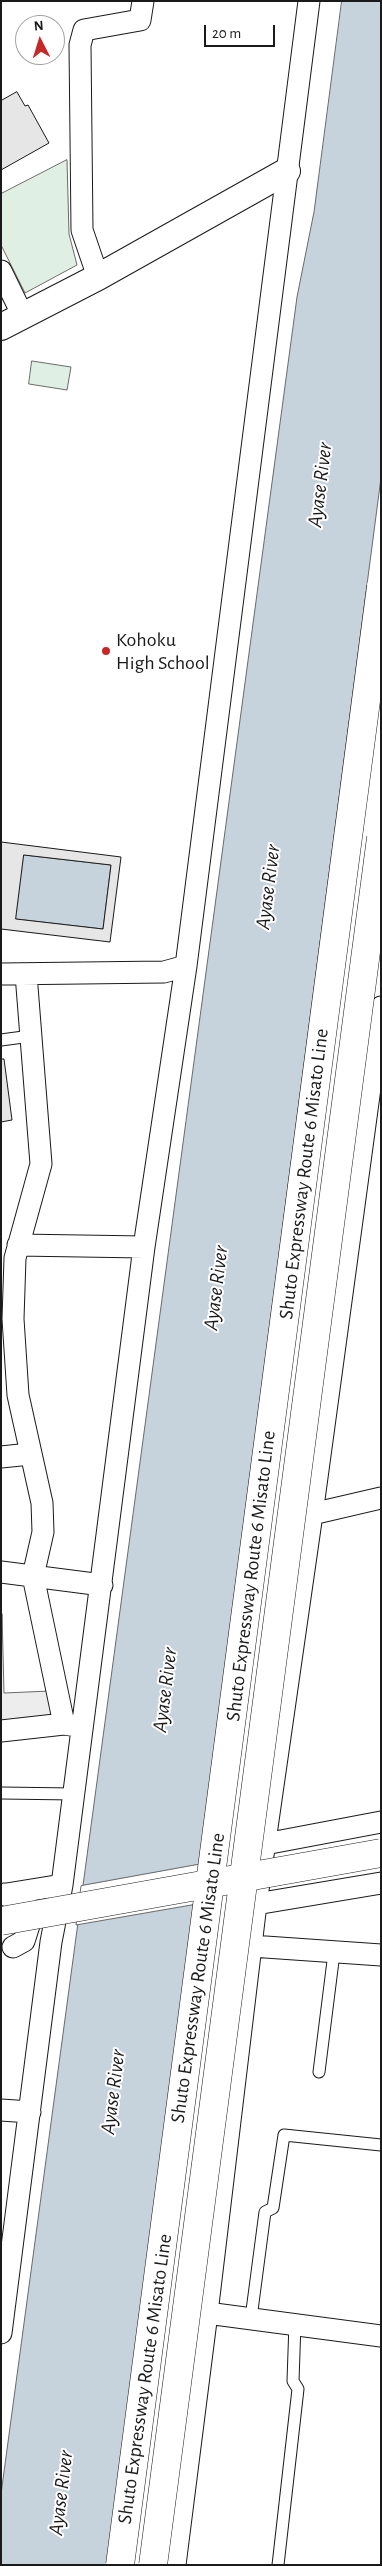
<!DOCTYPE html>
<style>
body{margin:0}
#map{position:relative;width:382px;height:2566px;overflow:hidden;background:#fff;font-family:"Alegreya Sans",sans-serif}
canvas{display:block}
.frame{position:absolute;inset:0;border:2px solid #1a1a1a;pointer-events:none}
.north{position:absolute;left:15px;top:15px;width:50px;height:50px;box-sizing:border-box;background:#fff;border:1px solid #a3a3a3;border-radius:50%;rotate:355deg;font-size:14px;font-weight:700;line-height:20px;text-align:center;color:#1a1a1a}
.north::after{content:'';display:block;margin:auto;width:18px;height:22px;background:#c62828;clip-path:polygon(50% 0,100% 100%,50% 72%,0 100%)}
.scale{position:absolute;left:204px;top:25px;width:71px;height:22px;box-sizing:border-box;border:2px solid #1a1a1a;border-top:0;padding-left:6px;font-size:15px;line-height:18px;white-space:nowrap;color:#1a1a1a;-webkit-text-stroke:4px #fff;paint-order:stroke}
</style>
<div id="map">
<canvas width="382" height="2566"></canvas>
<div class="frame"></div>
<div class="north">N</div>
<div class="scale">20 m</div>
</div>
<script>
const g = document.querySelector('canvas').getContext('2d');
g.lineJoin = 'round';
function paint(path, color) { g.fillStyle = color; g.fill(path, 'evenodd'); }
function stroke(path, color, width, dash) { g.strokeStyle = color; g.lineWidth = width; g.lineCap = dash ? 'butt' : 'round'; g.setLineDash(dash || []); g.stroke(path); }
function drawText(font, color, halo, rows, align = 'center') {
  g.font = font + ' "Alegreya Sans",sans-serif'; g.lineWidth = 4; g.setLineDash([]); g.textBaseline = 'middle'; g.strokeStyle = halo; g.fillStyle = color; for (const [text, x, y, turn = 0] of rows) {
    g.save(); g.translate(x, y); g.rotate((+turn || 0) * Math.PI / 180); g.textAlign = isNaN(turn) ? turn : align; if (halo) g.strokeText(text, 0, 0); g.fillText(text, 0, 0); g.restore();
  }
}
const green = new Path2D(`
 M 67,160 L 69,234 L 77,265 L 25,293 L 1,245 L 1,194 Z
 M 32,361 L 71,367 L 67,390 L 29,384 Z`);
const parking = new Path2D(`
 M 2,1614 L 4,1693 L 50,1691 L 55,1718 L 1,1723 Z`);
const water = new Path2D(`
 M 342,1 L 381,1 L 381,478 L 107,2565 L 1,2565 L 1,2494 L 297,297 L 314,212 Z
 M 24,855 L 111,865 L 103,929 L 16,919 Z`);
const pier = new Path2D(`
 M 202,1864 L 197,1904 L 76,1925 L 81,1886 Z`);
const building = new Path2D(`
 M 17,92 L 25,106 L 28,105 L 49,143 L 1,170 L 1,101 Z
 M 1,842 L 121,857 L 110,942 L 1,929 ZM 24,855 L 111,865 L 103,929 L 16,919 Z
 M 1,1059 L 4,1059 L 12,1120 L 1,1122 Z`);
const service = new Path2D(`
 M 1,1040 L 31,1036
 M 1,1793 L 74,1794
 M 319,2072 L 334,1953
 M 251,2318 L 265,2212 L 273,2208 L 284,2135 L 381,2145
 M 278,2565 L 298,2389 L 293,2381 L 295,2323`);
const minor = new Path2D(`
 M 1,271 L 23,316
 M 98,277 L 82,230 L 80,45 L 84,30 L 140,20 L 143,1
 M 1,974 L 164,972 L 186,966
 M 26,974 L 41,1164 L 15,1258 L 13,1319 L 18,1395 L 42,1503 L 43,1532 L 33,1576 L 64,1724
 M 18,1245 L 144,1247
 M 1,1457 L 30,1454
 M 312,1514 L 381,1498
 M 1,1572 L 102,1585
 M 1,1731 L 64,1724 L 77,1726
 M 265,1844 L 381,1822
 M 4,1894 L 27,1906 L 31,1919 L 24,1941 L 13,1947
 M 1,1895 L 62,1885
 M 256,1904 L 381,1883
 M 251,1946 L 381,1955
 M 1,2110 L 30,2112
 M 207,2313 L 381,2336
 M 1,2333 L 51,1942 L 62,1885 L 144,1247 L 186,966 L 309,1
 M 175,2565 L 207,2313 L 256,1904 L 312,1514 L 381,1007`);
const tertiary = new Path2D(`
 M 1,327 L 98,277 L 287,171`);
const secondaryBridge = new Path2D(`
 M 1,1921 L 381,1853`);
const motorwayBridge = new Path2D(`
 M 120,2565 L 381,587
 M 153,2565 L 381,838`);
const markers = [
 [106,651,5,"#c62828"]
];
const poiNames = [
 ["Kohoku",116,640],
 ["High School",116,663]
];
const streetNames = [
 ["Shuto Expressway Route 6 Misato Line",304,1174,-83],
 ["Shuto Expressway Route 6 Misato Line",251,1576,-83],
 ["Shuto Expressway Route 6 Misato Line",198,1978,-82],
 ["Shuto Expressway Route 6 Misato Line",145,2379,-82]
];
const waterNames = [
 ["Ayase River",320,485,-83],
 ["Ayase River",268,887,-83],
 ["Ayase River",216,1288,-83],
 ["Ayase River",165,1690,-83],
 ["Ayase River",113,2092,-83],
 ["Ayase River",61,2493,-83]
];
paint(green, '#e0efe3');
stroke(green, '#6a6a6a', 1);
paint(parking, '#ededed');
stroke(parking, '#6a6a6a', 1);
paint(water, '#c6d2dc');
stroke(water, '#6a6a6a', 1);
paint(pier, '#fff');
stroke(pier, '#6a6a6a', 1);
paint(building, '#e6e6e6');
stroke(building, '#1a1a1a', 1);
stroke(service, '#1a1a1a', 13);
stroke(minor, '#1a1a1a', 23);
stroke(tertiary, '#1a1a1a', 28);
stroke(service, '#fff', 11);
stroke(minor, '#fff', 21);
stroke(tertiary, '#fff', 26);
stroke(secondaryBridge, '#1a1a1a', 29, []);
stroke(motorwayBridge, '#1a1a1a', 29, []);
stroke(secondaryBridge, '#fff', 28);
stroke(motorwayBridge, '#fff', 28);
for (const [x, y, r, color] of markers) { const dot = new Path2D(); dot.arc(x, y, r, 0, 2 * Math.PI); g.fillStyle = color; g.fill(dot); stroke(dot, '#fff', 2); }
drawText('20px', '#1a1a1a', '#fff', poiNames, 'left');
drawText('20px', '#1a1a1a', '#fff', streetNames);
drawText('italic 21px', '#1a1a1a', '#fff', waterNames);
</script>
